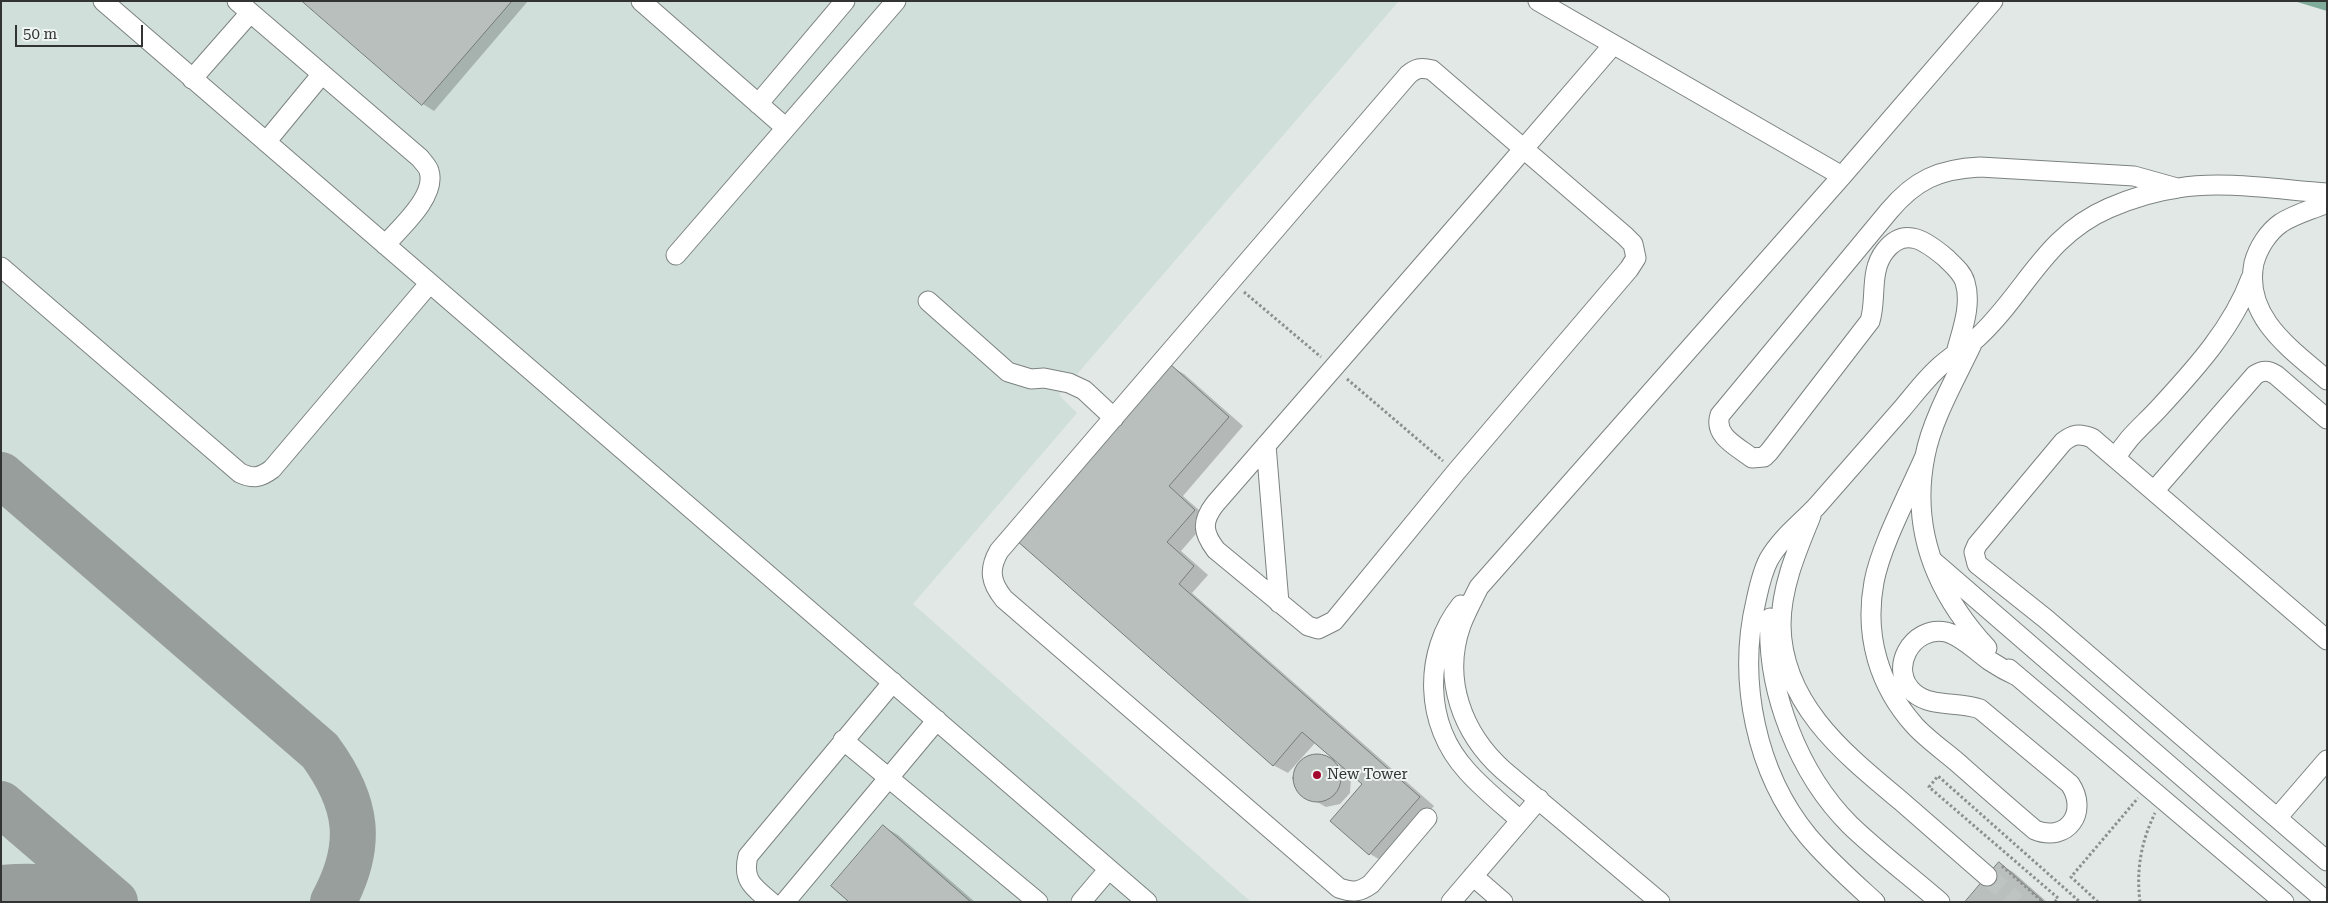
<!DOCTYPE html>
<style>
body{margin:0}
#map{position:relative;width:2328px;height:903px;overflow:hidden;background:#e1e8e5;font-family:"Roboto Serif",serif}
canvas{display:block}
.frame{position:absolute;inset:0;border:2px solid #323433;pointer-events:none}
.scale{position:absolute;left:15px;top:25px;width:128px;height:22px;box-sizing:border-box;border:2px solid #323433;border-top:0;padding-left:6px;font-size:15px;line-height:18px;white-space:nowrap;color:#323433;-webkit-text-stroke:4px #eef5f2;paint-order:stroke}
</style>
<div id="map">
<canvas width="2328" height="903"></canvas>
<div class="frame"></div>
<div class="scale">50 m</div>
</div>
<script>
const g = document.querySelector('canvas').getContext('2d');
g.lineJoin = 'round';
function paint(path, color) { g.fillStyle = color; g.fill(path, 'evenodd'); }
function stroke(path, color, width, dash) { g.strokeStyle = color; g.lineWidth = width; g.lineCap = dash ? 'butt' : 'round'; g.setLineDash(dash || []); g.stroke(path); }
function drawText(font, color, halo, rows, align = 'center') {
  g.font = font + ' "Roboto Serif",serif'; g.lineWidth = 4; g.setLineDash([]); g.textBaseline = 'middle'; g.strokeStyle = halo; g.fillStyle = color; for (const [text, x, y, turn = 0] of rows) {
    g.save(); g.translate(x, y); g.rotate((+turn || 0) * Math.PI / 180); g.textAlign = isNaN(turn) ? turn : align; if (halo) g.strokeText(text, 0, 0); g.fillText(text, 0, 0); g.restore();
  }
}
const built = new Path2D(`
 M 1,1 L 1399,1 L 1059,395 L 1077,413 L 913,604 L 1251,902 L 1,902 Z`);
const water = new Path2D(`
 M 2294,1 L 2327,1 L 2327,11 Z`);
const shadow = new Path2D(`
 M 304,1 L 528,1 L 434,111 L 423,104 Z
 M 1170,366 L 1184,374 L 1243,426 L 1183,496 L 1209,519 L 1181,551 L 1208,575 L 1192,593 L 1434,806 L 1384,862 L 1370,854 L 1364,784 L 1346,769 L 1351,778 L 1350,793 L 1340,804 L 1326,807 L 1301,793 L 1295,779 L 1295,771 L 1303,759 L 1310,756 L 1324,756 L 1342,767 L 1343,766 L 1316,742 L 1288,773 L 1273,765 L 1018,540 Z
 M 883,826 L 898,835 L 975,902 L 851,902 Z
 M 1999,864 L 2013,872 L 2047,902 L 1967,902 Z`);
const taxiway = new Path2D(`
 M 1,475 L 320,751 C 358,803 364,845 333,902
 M 1,804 L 115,902
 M 1,888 C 38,885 70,887 103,902`);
const building = new Path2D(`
 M 302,1 L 512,1 L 422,105 Z
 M 1170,364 L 1229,417 L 1169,486 L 1195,510 L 1167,542 L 1194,566 L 1179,584 L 1420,797 L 1369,855 L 1330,821 L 1362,784 L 1302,732 L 1273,766 L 1016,540 Z
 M1293 778a24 24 0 1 1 48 0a24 24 0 1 1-48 0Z
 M 883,825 L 971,902 L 849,902 L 831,886 Z
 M 1999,862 L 2044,902 L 1965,902 Z`);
const minorTunnel = new Path2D(`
 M 1987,876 L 2017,902`);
const path = new Path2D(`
 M 1244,292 L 1321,357
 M 1347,379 L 1443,461
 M 2002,866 L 2043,902
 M 2055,902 L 2058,898 L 1929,787 L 1938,776 L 2080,902
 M 2098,902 L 2071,877 L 2138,798
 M 2140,902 C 2136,870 2141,842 2155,813`);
const minor = new Path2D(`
 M 103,1 L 1147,902
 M 237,1 L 420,158 C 423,162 428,167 429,171 C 437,196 400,228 385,245
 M 641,1 L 786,128
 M 1538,1 L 1842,176
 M 192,79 L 250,13
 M 758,104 L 845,1
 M 266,142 L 322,74
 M 2327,203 C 2311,210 2295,214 2281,223 C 2268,232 2258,248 2254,263 C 2243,317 2291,349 2327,380
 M 676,255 L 896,1
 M 1,267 L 240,473 C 253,479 260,478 272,469 L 429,284
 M 928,301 L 1008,372 L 1031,379 L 1044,378 L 1069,383 L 1084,390 L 1114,418
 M 1972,344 C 1956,378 1932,419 1925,456 C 1910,531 1937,594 1987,648
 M 1956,353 C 1962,330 1972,305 1965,282 C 1962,272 1953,265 1946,258 C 1927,242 1905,225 1885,251 C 1869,271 1877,299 1870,321 L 1769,452 L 1764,457 L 1752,458 C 1738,447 1713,436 1720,415 L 1889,211 C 1915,180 1939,169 1980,167 L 2134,176 L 2177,188
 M 1266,445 L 1279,603
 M 1925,456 C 1909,493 1881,545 1874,582 C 1864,636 1879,686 1915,726 C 1927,739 1944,751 1958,763 C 1983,785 2009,808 2035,830 C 2067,843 2089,812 2070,784 L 1980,709 C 1959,701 1932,708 1914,693 C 1887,670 1912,625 1946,632 C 1962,636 1977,652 1990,661 C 1999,667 2008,672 2017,676
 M 2116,458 C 2127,437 2145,424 2161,406 C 2196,368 2233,327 2251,278
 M 2154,491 L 2255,375 C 2263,370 2268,370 2276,375 L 2327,419
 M 1811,516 C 1797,550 1781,587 1781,625 C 1782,705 1846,755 1901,801 C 1930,826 1958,851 1987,876
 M 1934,562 L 2327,902
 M 1461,605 C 1423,653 1424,724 1467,771 C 1483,789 1502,804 1520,820
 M 1770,618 C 1766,691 1799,774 1850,825 C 1878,852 1910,876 1940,902
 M 2327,640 L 2092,438 C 2079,433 2073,434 2063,442 L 1977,545 L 1974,552 L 1977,564 L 2046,619 L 2327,861
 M 2009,669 L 2284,902
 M 843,740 L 1038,902
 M 1427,818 L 1371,884 C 1360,892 1353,893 1339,888 L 1004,599 C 991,583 988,570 999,551 L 1408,75 C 1416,68 1421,67 1432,70 L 1625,236 L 1633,244 L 1636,258 L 1629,269 L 1456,472 L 1334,621 L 1318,629 L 1308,626 L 1216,550 C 1203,533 1201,522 1215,504 L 1489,189 L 1613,45
 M 2277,818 L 2327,760
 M 1473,876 L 1503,902
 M 771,902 C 753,887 742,880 748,856 L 893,682
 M 785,902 L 937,720
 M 1081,902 L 1109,869
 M 1451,902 L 1539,799
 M 1660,902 L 1503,770 C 1462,733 1442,679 1461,625 C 1466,612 1473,599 1479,587 L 1842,176 L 1993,1
 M 1875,902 C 1852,881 1828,860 1808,836 C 1756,773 1737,680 1756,601 C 1759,587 1762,572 1769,559 C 1781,538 1801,523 1817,506 C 1845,474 1873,442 1901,410 C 1913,396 1924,381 1937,369 C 1949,357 1964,349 1977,338 C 2025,294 2044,236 2109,208 C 2130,199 2155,191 2178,188 C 2223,180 2281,190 2327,193`);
const markers = [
 [1317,775,5,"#a4072e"]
];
const poiNames = [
 ["New Tower",1327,775]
];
paint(built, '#d0dfd9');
paint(water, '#80ad9b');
paint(shadow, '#0003');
stroke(taxiway, '#989e9c', 46);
paint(building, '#b9bfbc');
stroke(building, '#757b78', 1);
stroke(minorTunnel, '#bec4c1', 19, [19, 9]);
stroke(minor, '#7c8280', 21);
stroke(path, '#8b908e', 3, [2.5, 2.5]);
stroke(minor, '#fff', 19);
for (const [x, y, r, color] of markers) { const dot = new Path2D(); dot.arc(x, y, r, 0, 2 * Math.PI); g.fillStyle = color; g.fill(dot); stroke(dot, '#eef5f2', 2); }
drawText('15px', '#323433', '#eef5f2', poiNames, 'left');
</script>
